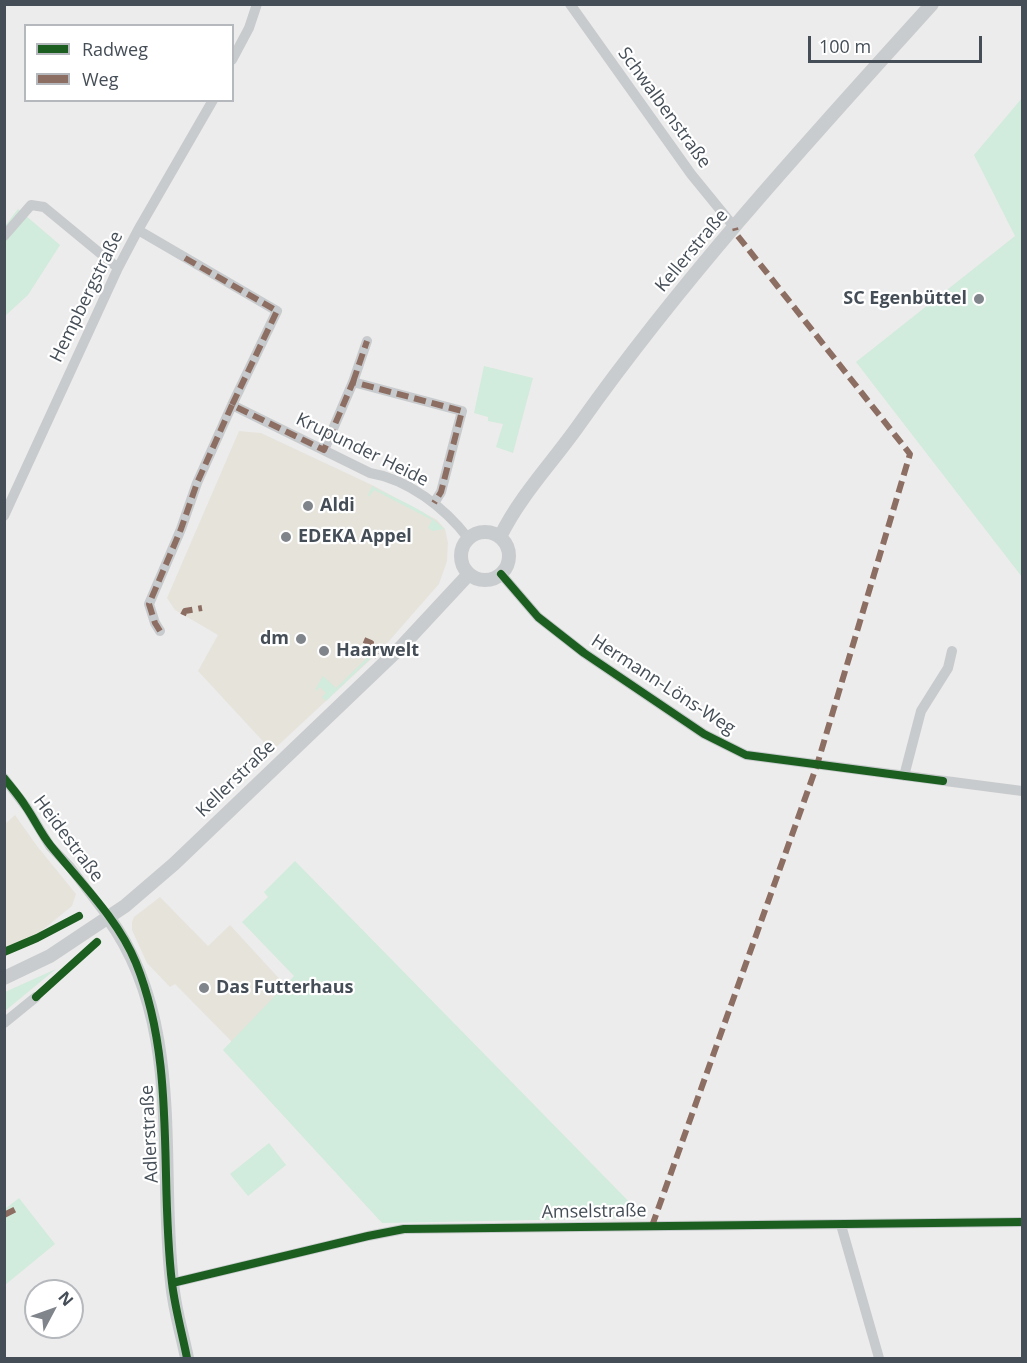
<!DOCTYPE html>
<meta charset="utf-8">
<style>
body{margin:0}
#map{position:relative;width:1027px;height:1363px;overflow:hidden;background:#edecec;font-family:"Open Sans",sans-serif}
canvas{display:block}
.frame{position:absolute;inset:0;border:6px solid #454e57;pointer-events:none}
.legend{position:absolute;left:24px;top:24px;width:210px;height:78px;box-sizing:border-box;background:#fff;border:2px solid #b5b8bc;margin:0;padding:8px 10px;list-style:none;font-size:18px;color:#454e57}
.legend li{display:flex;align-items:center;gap:12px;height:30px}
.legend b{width:30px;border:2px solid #b5b8bc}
.north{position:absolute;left:24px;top:1279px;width:60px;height:60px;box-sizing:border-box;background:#fff;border:2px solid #b5b8bc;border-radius:50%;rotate:49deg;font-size:16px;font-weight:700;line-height:24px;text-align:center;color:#454e57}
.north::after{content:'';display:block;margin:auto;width:21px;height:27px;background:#80858b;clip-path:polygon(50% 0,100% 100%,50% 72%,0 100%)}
.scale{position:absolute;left:808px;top:36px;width:174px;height:27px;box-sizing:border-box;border:3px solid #454e57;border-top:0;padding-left:8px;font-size:18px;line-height:21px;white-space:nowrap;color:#454e57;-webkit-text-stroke:4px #fff;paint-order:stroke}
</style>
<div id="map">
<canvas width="1027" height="1363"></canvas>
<div class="frame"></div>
<ul class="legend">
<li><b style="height:8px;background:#1b5e20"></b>Radweg</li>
<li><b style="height:8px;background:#8d6e63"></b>Weg</li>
</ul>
<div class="north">N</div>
<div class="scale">100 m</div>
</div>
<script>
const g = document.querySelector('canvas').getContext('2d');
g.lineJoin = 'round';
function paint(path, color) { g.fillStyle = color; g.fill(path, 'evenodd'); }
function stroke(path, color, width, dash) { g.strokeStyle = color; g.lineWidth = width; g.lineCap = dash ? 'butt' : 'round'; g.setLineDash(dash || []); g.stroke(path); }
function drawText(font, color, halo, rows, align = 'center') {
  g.font = font + ' "Open Sans",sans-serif'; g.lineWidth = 4.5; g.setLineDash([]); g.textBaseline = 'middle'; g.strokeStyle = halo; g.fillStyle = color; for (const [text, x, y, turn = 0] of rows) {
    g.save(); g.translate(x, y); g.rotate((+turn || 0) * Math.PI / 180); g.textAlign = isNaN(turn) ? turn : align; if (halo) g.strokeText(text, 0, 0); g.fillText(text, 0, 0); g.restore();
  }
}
const commercial = new Path2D(`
 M 239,431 L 261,433 L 374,486 L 437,520 L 445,529 L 448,543 L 447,561 L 439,584 L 382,649 L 272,751 L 198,671 L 218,635 L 175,610 L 167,598 Z
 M 15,815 L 37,846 L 76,894 L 72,906 L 39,933 L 5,949 L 5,824 Z
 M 160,897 L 208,946 L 230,925 L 286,986 L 232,1042 L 175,984 L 170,987 L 147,963 L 132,930 L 132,922 L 134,917 Z`);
const green = new Path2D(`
 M 1022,98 L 1022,577 L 856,362 L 1015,236 L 974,155 Z
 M 18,209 L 60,245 L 28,295 L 5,316 L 5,226 Z
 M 484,366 L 533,378 L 513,453 L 496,447 L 503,424 L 488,421 L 488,417 L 474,413 Z
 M 372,486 C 395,499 426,509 444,529 L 433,531 L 428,528 L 432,520 L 374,490 L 369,497 L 368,495 Z
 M 363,650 L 374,655 L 326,701 L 322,697 L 326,693 L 320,687 L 316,691 L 315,690 L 323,676 L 336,688 L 366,659 L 359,652 Z
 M 295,861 L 645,1218 L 382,1223 L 223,1050 L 294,976 L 242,922 L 268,897 L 264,892 Z
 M 56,969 L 5,1011 L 5,992 Z
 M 269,1143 L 286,1165 L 248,1196 L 230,1174 Z
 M 19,1198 L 55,1244 L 5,1285 L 5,1209 Z`);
const street = new Path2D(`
 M 570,4 L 691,174 L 735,228
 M 232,60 L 249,28 L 257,4
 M 138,230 L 277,311 L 232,405 L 370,473 C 408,479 445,508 468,538
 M 4,236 L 31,205 L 44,207 L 118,268
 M 353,382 L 367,341
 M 324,450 L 353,382 L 462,411 L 441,492 L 434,503
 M 4,516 L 118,268 L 138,230 L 213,100
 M 501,574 L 538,617 L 584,653 L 704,734 L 746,755 L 1022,791
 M 160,631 L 155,623 L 149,604 L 181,529 L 197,483 L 232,405
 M 904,776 L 921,711 L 948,668 L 952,651
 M 4,778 L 27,808 L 50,846 L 70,867 L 108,917
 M 4,1023 L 36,997
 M 841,1225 L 879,1358
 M 172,1283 L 368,1236 L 404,1229 L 1022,1222`);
const secondary = new Path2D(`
 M461 556a24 24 0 1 1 48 0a24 24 0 1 1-48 0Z
 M 500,537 C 521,494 554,461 581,422 C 686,274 810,139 932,4
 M 108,917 C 185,1022 158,1161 172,1282 C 174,1308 182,1333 187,1358
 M 4,978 L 50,956 L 125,906 L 174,864 L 402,646 L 469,574`);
const quiet = new Path2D(`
 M 185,258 L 277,311 L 232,405 L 324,450 L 353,382 L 462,411 L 441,492 L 434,503
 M 353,382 L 367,341
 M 183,615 L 185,611 L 202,608
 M 160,631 L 155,623 L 149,604 L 181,529 L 197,483 L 232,405
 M 364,640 L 371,643 L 366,649 L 377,656
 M 4,1215 L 16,1209
 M 652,1226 L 817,765 L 910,454 L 737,235 L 735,228`);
const cycleway = new Path2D(`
 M 501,574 L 538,617 L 584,653 L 704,734 L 746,755 L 943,781
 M 4,778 C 12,788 20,797 26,807 C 35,820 41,834 51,846 C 80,882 118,919 136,963 C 177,1065 159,1176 172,1283 C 175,1308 182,1333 187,1358
 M 4,952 L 37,938 L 79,916
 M 36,997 L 97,942
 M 172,1283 L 368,1236 L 404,1229 L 1022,1222`);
const markers = [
 [979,299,6,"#80858b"],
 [308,506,6,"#80858b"],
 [286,537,6,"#80858b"],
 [301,639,6,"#80858b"],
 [324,651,6,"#80858b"],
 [204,988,6,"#80858b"]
];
const streetNames = [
 ["Schwalbenstraße",664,108,54],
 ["Kellerstraße",692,251,-50],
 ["Hempbergstraße",87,297,-64],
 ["Krupunder Heide",362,450,26],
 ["Hermann-Löns-Weg",663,685,33],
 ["Kellerstraße",236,779,-44],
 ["Heidestraße",68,839,53],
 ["Adlerstraße",150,1134,-93],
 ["Amselstraße",594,1212,-1]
];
const poiNames = [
 ["SC Egenbüttel",967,299,"right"],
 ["Aldi",320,506],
 ["EDEKA Appel",298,537],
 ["dm",289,639,"right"],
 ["Haarwelt",336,651],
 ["Das Futterhaus",216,988]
];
paint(commercial, '#e6e3db');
paint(green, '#d1ebdc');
stroke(street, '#c8cbcd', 10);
stroke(secondary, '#c9ccce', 14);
stroke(quiet, '#8d6e63', 6, [12, 6]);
stroke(cycleway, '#1b5e20', 8);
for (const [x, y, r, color] of markers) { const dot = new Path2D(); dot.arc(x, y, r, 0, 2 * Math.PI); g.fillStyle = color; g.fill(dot); stroke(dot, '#fff', 2); }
drawText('18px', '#454e57', '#fff', streetNames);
drawText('bold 18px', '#454e57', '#fff', poiNames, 'left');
</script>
